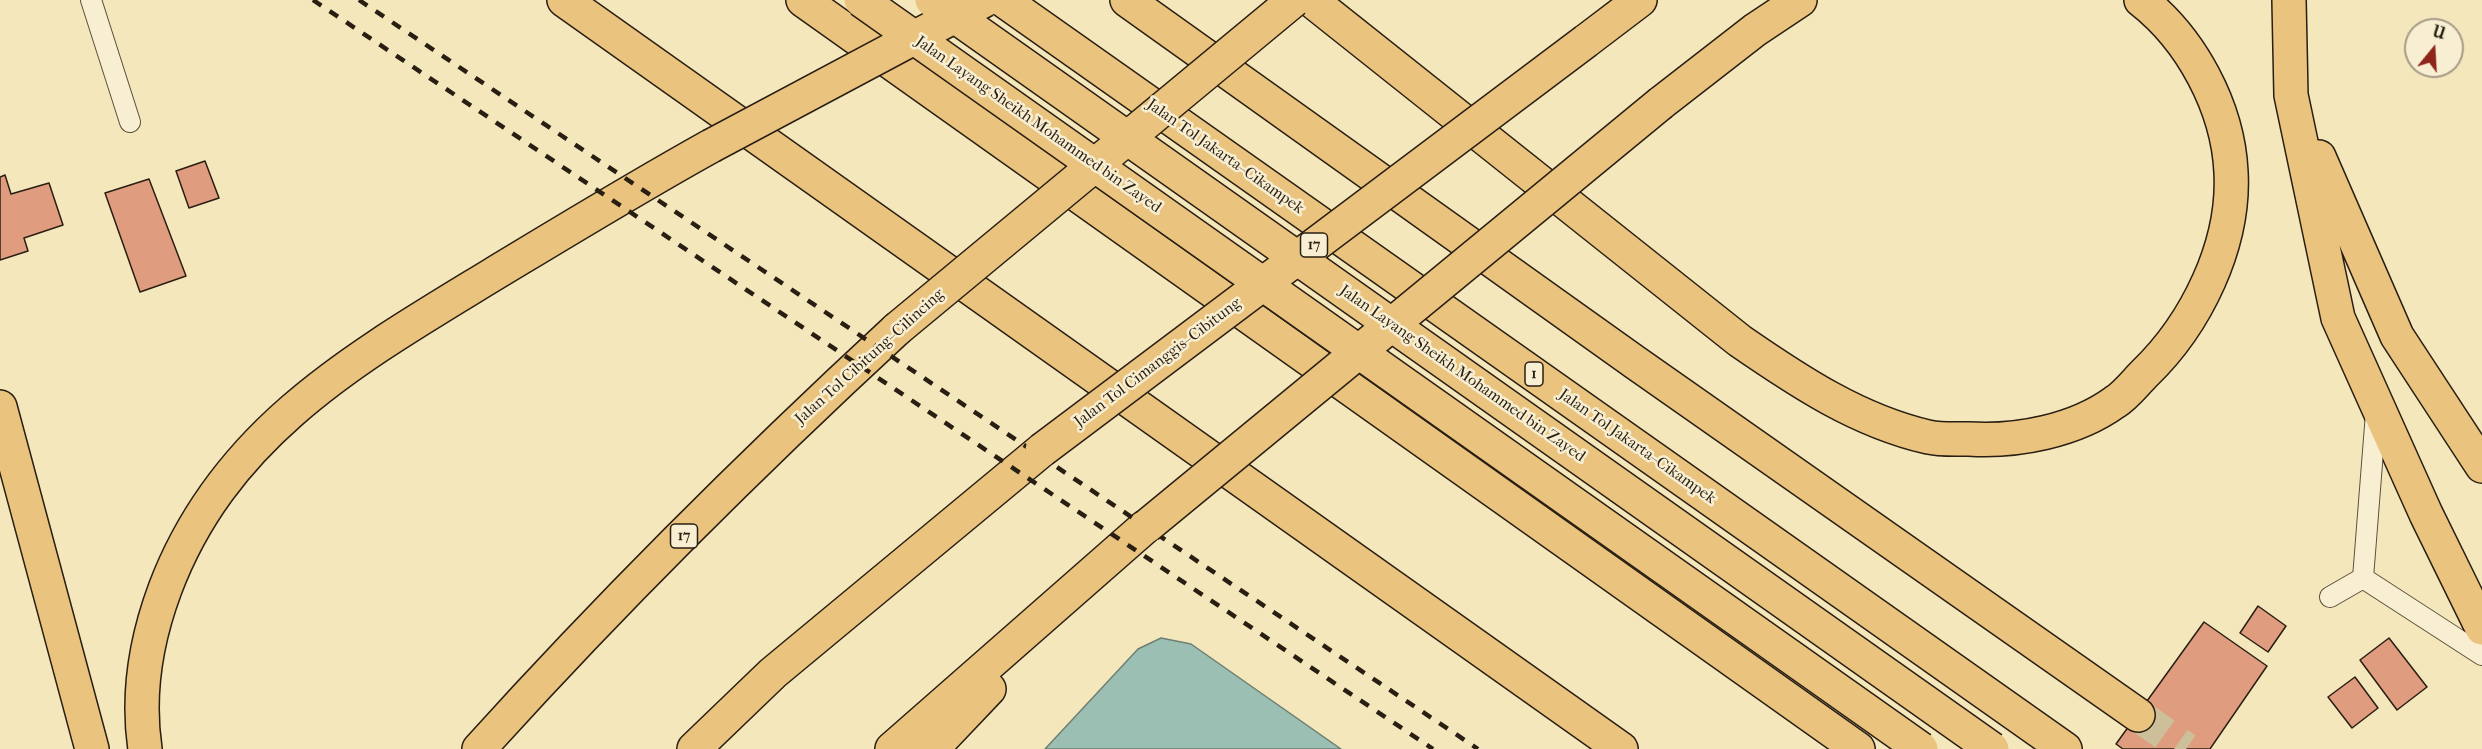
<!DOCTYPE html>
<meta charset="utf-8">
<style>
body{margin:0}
#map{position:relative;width:2482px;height:749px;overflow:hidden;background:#f5e7bc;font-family:"IM FELL French Canon",serif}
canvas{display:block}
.north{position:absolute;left:2404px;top:18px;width:60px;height:60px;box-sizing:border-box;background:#f8efd3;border:2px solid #a59b86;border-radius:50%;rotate:18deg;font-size:16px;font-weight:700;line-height:24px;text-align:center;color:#291e12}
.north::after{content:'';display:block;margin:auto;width:21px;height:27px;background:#8f2418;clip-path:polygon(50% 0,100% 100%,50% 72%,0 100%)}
</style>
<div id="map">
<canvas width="2482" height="749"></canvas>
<div class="north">U</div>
</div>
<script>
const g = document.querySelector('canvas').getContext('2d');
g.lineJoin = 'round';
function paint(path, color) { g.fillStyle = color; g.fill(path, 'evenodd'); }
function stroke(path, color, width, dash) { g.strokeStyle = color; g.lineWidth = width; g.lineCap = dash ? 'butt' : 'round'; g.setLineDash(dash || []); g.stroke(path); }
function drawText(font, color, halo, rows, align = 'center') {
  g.font = font + ' "IM FELL French Canon",serif'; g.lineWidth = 5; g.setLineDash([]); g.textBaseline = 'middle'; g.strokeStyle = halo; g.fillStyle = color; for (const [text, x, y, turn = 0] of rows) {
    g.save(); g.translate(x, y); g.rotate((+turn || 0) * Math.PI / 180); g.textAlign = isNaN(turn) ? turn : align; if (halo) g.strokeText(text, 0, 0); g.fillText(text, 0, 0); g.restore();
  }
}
const water = new Path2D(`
 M 1161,638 L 1191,644 L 1341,749 L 1045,749 L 1138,649 Z`);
const building = new Path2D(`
 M 205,161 L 219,198 L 189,208 L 176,171 Z
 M 5,175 L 11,194 L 49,183 L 63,225 L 24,238 L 28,251 L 0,260 L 0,177 Z
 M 149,179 L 186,276 L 140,292 L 105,193 Z
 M 2258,606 L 2286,626 L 2268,652 L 2240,633 Z
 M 2204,622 L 2267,666 L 2210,749 L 2123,749 L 2116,744 Z
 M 2389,638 L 2427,687 L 2397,710 L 2360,660 Z
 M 2355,677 L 2378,708 L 2352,728 L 2328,697 Z`);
const highwayTunnel = new Path2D(`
 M 2138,715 L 2186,749`);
const lane = new Path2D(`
 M 91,0 L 130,122
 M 2363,578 L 2482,655
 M 2330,597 L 2363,578 L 2376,413`);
const highway = new Path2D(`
 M 564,0 L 1621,749
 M 803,0 L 1858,749
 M 1003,0 L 2065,749
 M 1127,0 L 1636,363 L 2138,715
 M 1311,0 L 1740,341 C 1798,381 1858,421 1928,437 C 1941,440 1956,439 1969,439 C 2017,442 2075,431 2115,402 C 2126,395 2135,383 2144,374 C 2196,324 2235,245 2231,172 C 2228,107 2191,39 2141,0
 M 2289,0 L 2291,95 L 2338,318 L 2426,514 L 2482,628
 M 1586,41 L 1640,0
 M 1661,103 L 1755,30 L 1800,0
 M 2319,157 L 2397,336 L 2482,466
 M 0,407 L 92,749
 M 145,749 C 137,695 146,640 165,589 C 224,432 356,358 492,275 C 565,231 637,187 711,146
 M 479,749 C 611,603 752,463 897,329
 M 694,749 L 773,673 L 1042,450
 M 892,749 L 1145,527
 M 932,749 L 989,689`);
const rail = new Path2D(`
 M 313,0 L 1433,749
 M 359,0 L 1478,749`);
const highwayBridge = new Path2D(`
 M 861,0 L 1921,749
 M 932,0 L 1992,749
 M 711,146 L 985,0
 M 897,329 L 1294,0
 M 1042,450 L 1586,41
 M 1147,526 L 1661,103`);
const shields = [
 [1314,245,27],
 [1534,374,18],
 [684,536,27]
];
const shieldNames = [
 ["17",1314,245],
 ["1",1534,374],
 ["17",684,536]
];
const streetNames = [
 ["Jalan Layang Sheikh Mohammed bin Zayed",1038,125,35],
 ["Jalan Tol Jakarta–Cikampek",1225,157,35],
 ["Jalan Tol Cibitung–Cilincing",870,357,-42],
 ["Jalan Tol Cimanggis–Cibitung",1158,363,-37],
 ["Jalan Layang Sheikh Mohammed bin Zayed",1462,374,35],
 ["Jalan Tol Jakarta–Cikampek",1637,447,35]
];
paint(water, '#9cbfb3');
stroke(water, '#6e7f73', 1.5);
paint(building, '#df9c7f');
stroke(building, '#291e12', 1.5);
stroke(highwayTunnel, '#ccbf9a', 33, [33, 16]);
stroke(lane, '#5c503c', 22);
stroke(highway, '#291e12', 36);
stroke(lane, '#f8efd3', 20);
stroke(highway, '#eac47e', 33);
stroke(rail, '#291e12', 4.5, [10, 10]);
stroke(highwayBridge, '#291e12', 36, []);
stroke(highwayBridge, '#eac47e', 33);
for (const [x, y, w] of shields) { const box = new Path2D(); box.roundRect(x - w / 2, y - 12, w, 24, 4.5); g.fillStyle = '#f8efd3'; g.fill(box); stroke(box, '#291e12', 1.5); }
drawText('bold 15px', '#291e12', null, shieldNames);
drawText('16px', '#291e12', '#f8efd3', streetNames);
</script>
